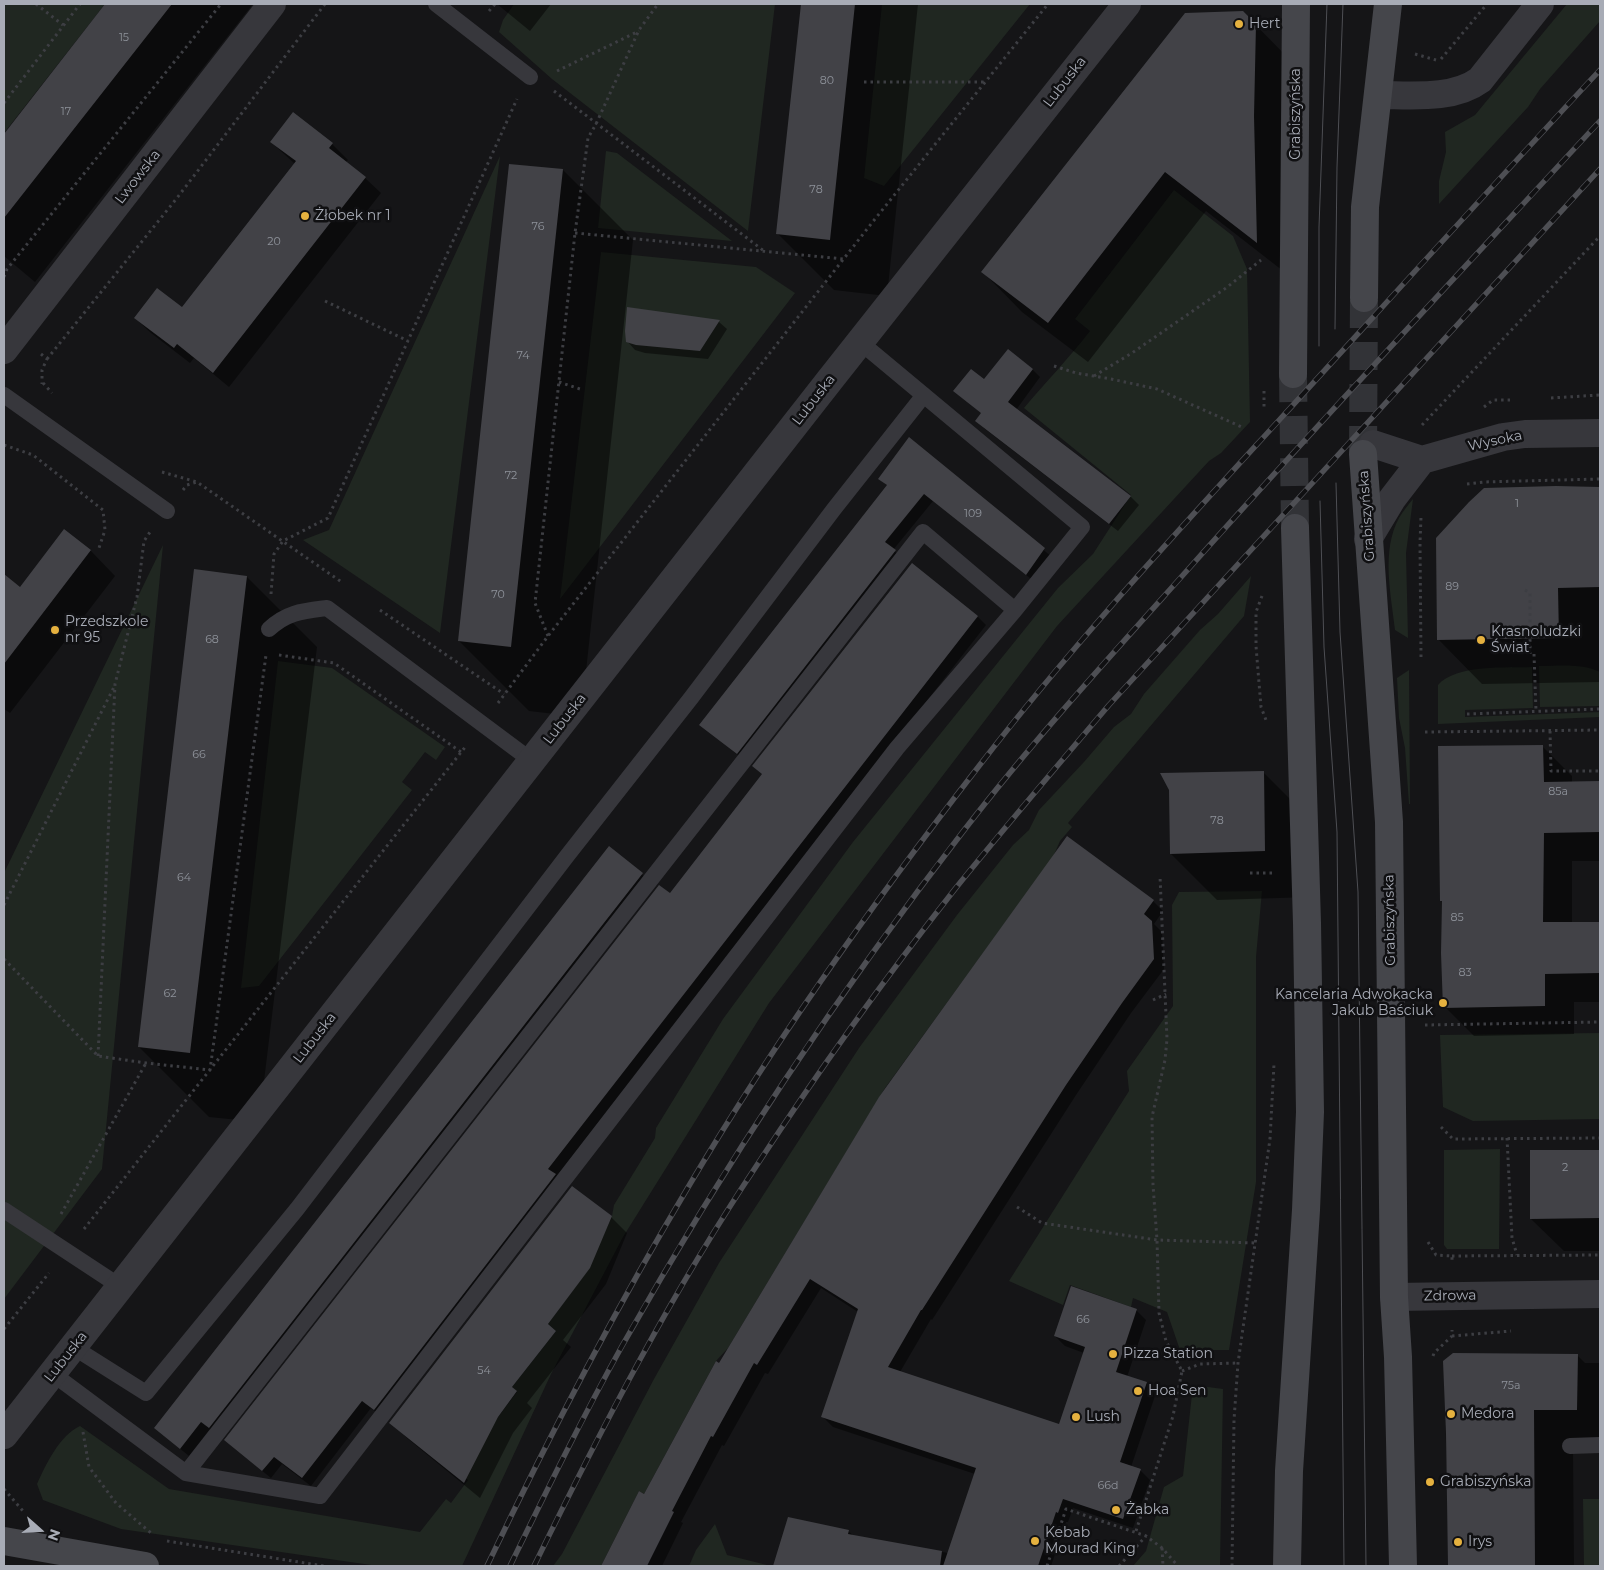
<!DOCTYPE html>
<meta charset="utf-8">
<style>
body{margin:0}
#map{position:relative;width:1604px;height:1570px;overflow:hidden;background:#151517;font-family:Montserrat,sans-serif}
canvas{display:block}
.frame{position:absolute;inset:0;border:5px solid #a8acb6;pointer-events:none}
.north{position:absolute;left:15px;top:1505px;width:50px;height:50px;-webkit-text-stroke:4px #101012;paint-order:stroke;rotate:109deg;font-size:14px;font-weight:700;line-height:20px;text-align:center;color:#a8acb6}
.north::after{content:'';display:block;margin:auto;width:18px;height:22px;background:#a8acb6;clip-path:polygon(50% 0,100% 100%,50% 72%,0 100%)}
</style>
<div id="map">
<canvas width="1604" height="1570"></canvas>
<div class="frame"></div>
<div class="north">N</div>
</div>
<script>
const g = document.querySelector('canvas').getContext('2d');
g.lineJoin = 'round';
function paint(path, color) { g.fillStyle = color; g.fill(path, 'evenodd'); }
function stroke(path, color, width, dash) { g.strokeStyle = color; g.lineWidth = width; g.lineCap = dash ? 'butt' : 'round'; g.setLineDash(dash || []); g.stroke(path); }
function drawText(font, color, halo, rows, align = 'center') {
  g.font = font + ' Montserrat,sans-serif'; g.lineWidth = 5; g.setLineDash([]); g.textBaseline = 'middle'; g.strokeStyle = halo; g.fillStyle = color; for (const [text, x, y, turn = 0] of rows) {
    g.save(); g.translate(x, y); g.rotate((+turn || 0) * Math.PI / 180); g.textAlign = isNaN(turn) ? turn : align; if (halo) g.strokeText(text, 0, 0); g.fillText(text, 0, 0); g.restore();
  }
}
const green = new Path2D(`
 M 4,4 L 105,4 L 4,133 Z
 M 514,4 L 775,4 L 748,231 L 552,79 L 499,32 L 503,20 Z
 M 882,4 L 1030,4 L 884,186 L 864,178 Z
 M 1567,4 L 1600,4 L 1600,21 L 1540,89 L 1528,107 L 1439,204 L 1439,181 L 1446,152 L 1445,132 L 1475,115 Z
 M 606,151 L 617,153 L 732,241 L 598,228 Z
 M 500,156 L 440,633 L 303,540 L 329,530 Z
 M 1174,190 L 1233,236 L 1247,269 L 1250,422 L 1221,453 L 1209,461 L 1057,626 L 769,1003 L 623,1237 L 551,1374 L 462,1566 L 378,1566 L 121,1529 L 43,1500 L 37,1484 C 46,1464 60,1435 80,1426 L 169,1489 L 420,1532 L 446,1499 L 451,1503 L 468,1480 L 461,1475 L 498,1417 L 517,1392 L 512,1387 L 556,1331 L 548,1324 L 588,1270 L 612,1216 L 614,1205 L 655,1138 L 656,1128 L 723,1019 L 853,842 L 1058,588 L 1093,554 L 1131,495 L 1024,408 C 1046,382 1069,358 1090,331 L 1075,319 Z
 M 601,252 L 756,267 L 795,293 L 560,599 Z
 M 1413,499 L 1406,553 L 1408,638 L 1395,630 C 1391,594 1381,551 1399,518 C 1403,511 1408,505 1413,499 Z
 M 163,545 L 102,1169 L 4,1299 L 4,873 Z
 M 1251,576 L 1244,616 L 1068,823 L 1072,827 L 1060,841 L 1053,857 L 885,1088 L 728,1348 L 716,1361 L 644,1494 L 639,1491 L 601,1566 L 553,1566 L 562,1554 L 654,1379 L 719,1263 L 859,1048 L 957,915 L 1013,845 L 1029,830 L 1039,810 L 1084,762 L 1114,727 L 1131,714 L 1144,694 L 1200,630 L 1218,614 Z
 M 278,661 L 332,668 L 445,747 L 436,760 L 425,752 L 402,782 L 412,790 L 259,986 L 241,988 Z
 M 1539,666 C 1559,666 1582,663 1600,672 L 1600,706 L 1540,707 Z
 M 1532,667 L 1533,708 L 1465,710 L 1465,717 L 1600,712 L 1600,717 L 1438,724 L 1438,685 C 1456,664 1507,668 1532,667 Z
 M 1409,670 L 1410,804 L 1409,804 L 1405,748 L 1399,718 L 1397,678 Z
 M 1262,891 L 1256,957 L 1256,1182 L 1229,1350 L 1180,1350 L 1167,1312 L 1133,1298 L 1131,1307 L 1070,1285 L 1063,1305 L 1009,1281 L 1129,1091 L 1127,1071 L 1173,1006 L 1172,905 L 1179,892 Z
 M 1600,1033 L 1600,1119 L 1473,1121 L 1443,1107 L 1440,1035 Z
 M 1500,1149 L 1499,1249 L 1447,1249 L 1444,1245 L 1444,1150 Z
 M 1193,1385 L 1223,1389 L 1220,1566 L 1133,1566 L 1146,1551 L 1164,1487 L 1183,1476 Z
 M 1583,1499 L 1600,1499 L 1600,1566 L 1584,1566 Z
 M 715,1524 L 727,1555 L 771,1566 L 689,1566 L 696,1550 Z`);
const shadow = new Path2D(`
 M 107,4 L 253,4 L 35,282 L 4,256 L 4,136 Z
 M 497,4 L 551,4 L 530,31 Z
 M 802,4 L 918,4 L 887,296 L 834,290 L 777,233 Z
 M 1243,12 L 1295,65 L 1296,281 L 1206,211 L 1088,362 L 1022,312 L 983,272 Z
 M 293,114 L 332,144 L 348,160 L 346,162 L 365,178 L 381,193 L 229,387 L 194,358 L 190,363 L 151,333 L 135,318 L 182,309 L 295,164 L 271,142 Z
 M 563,170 L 633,240 L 581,717 L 529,711 L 459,641 Z
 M 629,308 L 719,322 L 727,329 L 708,359 L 645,353 L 635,350 L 627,341 Z
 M 1032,369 L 1040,377 L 1016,410 L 1131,497 L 1139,505 L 1118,531 L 985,429 L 977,421 L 982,414 Z
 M 909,439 L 1052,557 L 1035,582 L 933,501 L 893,550 L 903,559 L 745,761 L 701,724 L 888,486 L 880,479 Z
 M 1556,488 L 1600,488 L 1600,682 L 1482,684 L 1438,639 Z
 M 64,531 L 91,551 L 115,576 L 10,713 L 4,709 L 4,576 L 20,588 Z
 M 247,577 L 317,647 L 259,1122 L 209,1117 L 139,1047 Z
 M 978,617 L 986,625 L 556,1177 L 382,1417 L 371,1408 L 311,1486 L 282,1464 L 271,1478 L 234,1448 L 226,1440 L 670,895 Z
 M 1543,747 L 1572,776 L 1572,783 L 1600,782 L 1600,861 L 1572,861 L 1572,923 L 1600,923 L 1600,1002 L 1574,1002 L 1574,1034 L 1474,1036 L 1445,1007 L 1444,903 L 1441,900 Z
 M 1263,772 L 1309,818 L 1310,897 L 1217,900 L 1171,854 Z
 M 609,848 L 651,882 L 217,1435 L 210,1429 L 189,1456 L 155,1428 Z
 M 1153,901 L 1163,911 L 1154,924 L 1162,932 L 1164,969 L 1131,1013 L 1076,1095 L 932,1320 L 931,1319 L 900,1372 L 1060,1426 L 1084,1353 L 1065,1346 L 1055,1336 L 1136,1310 L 1146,1320 L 1127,1377 L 1146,1383 L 1156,1393 L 1131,1467 L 1140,1470 L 1150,1480 L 1133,1528 L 1073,1508 L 1068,1522 L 1066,1522 L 1051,1566 L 777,1566 L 775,1564 L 848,1531 L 854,1536 L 948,1553 L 975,1474 L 833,1427 L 823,1417 L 858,1312 L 821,1288 L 768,1374 L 765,1373 L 724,1446 L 722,1445 L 681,1522 L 683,1523 L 662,1566 L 602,1566 L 639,1492 L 644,1495 L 719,1365 Z
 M 1531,1151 L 1600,1152 L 1600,1251 L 1564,1251 L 1531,1219 Z
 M 611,1217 L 627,1233 L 606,1284 L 563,1340 L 571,1347 L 527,1403 L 532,1408 L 513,1433 L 480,1498 L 407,1438 L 391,1422 Z
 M 1577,1355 L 1585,1363 L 1600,1363 L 1600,1449 L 1573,1449 L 1574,1566 L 1449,1566 L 1444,1362 Z`);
const building = new Path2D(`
 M 105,4 L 172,4 L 4,218 L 4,134 Z
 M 801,4 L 855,4 L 830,240 L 776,234 Z
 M 1243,11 L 1256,24 L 1254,116 L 1257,243 L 1165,172 L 1048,323 L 981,272 L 1185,13 Z
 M 293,112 L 333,143 L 329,148 L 366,177 L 213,373 L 177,344 L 174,348 L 134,318 L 157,288 L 182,307 L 296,161 L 270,142 Z
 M 509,164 L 563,169 L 511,647 L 458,641 Z
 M 627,307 L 720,320 L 700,351 L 636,345 L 626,342 L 625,331 Z
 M 1008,349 L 1033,369 L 1008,402 L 1131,496 L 1109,524 L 975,421 L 981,413 L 953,391 L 971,369 L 984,379 Z
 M 909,437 L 1045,548 L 1026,575 L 924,494 L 885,542 L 896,550 L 737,754 L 699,725 L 887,485 L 878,479 Z
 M 1556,486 L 1600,487 L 1600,587 L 1558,588 L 1559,638 L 1437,640 L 1436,538 L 1469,502 L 1484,488 Z
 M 64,529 L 91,550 L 4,664 L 4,574 L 20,587 Z
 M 912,563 L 978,616 L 548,1169 L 556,1174 L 374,1410 L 362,1401 L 302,1478 L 274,1457 L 262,1471 L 224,1440 L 659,885 L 670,893 L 762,774 L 752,766 Z
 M 194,569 L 247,576 L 190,1053 L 138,1047 Z
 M 1543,745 L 1544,782 L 1600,781 L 1600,832 L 1544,833 L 1543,922 L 1600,922 L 1600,973 L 1545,974 L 1545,1006 L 1443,1008 L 1441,953 L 1442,901 L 1440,901 L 1438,746 Z
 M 1264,771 L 1265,851 L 1170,854 L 1169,790 L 1160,773 Z
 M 1067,836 L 1154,900 L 1144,914 L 1152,921 L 1154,959 L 1122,1003 L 1066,1085 L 922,1310 L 921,1310 L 888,1367 L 1059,1424 L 1085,1347 L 1054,1336 L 1071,1286 L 1137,1309 L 1116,1372 L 1147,1382 L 1120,1462 L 1141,1469 L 1123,1519 L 1063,1499 L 1058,1513 L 1056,1512 L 1038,1566 L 943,1566 L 976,1468 L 821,1417 L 858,1309 L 810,1279 L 757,1365 L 754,1363 L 713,1437 L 711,1436 L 672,1511 L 674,1512 L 647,1566 L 601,1566 L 639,1491 L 644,1494 L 716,1361 L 719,1363 L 879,1097 Z
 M 609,846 L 643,873 L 209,1428 L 201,1422 L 180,1449 L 154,1428 Z
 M 1530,1150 L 1600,1150 L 1600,1218 L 1530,1219 Z
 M 572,1186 L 612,1216 L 590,1268 L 548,1324 L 556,1331 L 512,1387 L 517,1391 L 498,1417 L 464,1483 L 389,1423 Z
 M 1453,1353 L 1578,1354 L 1577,1410 L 1534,1410 L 1535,1566 L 1448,1566 L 1446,1434 L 1443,1361 Z
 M 788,1517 L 849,1530 L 848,1534 L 942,1551 L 940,1566 L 773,1566 Z`);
const secondaryTunnel = new Path2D(`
 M 1293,374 L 1295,528
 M 1363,454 L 1364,298`);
const path = new Path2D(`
 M 36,4 L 63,25
 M 489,11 L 495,4
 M 1415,54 L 1436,60
 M 1441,59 L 1487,4
 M 557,71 L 639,31
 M 864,82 L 984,82
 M 554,91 L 764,251
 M 4,103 L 80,4
 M 575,233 L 844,259
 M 4,277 L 7,269 L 221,4
 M 325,301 L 408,341
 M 41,354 L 47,359 L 42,370 L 42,384
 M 47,359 L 177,198 L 325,4
 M 1054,366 L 1076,373 L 1111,379 L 1157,389 L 1244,428
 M 1094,376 L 1132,353 L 1226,288 L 1261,260
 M 559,382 L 580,389
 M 43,383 L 52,393
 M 1264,391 L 1264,407
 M 1551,398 L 1600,395
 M 1484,407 L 1493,400 L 1510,400
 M 1422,425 L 1600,236
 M 4,445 L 33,455 L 103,510 L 105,530 L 99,548
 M 162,472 L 197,482 L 343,583
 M 1467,484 L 1484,482 L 1600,479
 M 183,490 L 187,485 L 197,482
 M 1525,590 L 1530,593 L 1530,654
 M 271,594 L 274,554 L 283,541 L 328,518 L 517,99
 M 1262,596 L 1256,612 L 1256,646 L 1261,707 L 1266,720
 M 380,610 L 504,694
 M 548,636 L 535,603 L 575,233 L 588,138 L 596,124 L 639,30 L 658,4
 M 1534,654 L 1536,711
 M 279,655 L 334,663 L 461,752
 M 1421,657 L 1420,543 L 1421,517
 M 498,703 L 548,636 L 871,224 L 1048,4
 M 1467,714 L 1600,709
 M 1550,731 L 1551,771 L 1600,771
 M 1425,732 L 1600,730
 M 1250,873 L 1273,873
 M 4,905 L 114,687
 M 4,959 L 98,1056 L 146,1063 L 210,1070 L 266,655
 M 1153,1000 L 1166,994
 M 1425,1025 L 1600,1022
 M 98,1056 L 115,684 L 137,597 L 144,541 L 150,532
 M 1441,1127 L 1453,1139 L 1600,1138
 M 1507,1138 L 1512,1238 L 1517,1255
 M 1017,1207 L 1042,1223 L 1157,1240 L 1256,1243
 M 61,1214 L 146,1063
 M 84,1229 L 466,746
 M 1428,1242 L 1436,1255 L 1452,1256 L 1452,1263
 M 1452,1256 L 1600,1255
 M 4,1329 L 49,1273
 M 1452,1336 L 1511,1331
 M 1433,1356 L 1434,1353 L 1452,1336 L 1452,1330
 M 1182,1371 L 1200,1364 L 1238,1363
 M 83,1432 L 89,1467 L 116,1503 L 151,1533
 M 4,1489 L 23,1511
 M 1136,1531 L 1173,1416 L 1182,1371 L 1166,1341 L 1159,1313 L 1157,1240 L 1153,1185 L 1152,1117 L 1165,1060 L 1167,1039 L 1160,876
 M 167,1541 L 324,1566
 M 1162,1548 L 1163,1566
 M 1047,1566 L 1066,1509 L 1146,1536 L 1162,1548 L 1178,1566
 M 1119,1566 L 1146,1536
 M 1232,1566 L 1234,1420 L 1238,1363 L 1270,1139 L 1274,1064`);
const lane = new Path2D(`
 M 436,4 L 530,77
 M 4,395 L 167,511
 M 269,629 C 287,612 303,611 327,608 L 532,761
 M 4,1210 L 121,1287
 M 73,1347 L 146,1393 L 297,1209 L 567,856 L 691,698 L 834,509 L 924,395
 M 53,1374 L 186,1473 L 320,1496 L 897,748 L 1015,610 L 1082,527 L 860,342
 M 1570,1446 L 1600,1445
 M 186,1473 L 923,532 L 1015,610`);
const street = new Path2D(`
 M 1378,95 C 1411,95 1453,100 1480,80 L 1540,4
 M 4,350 L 272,4
 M 1373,444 L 1422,460
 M 1368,539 L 1392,499 L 1422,460 L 1503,437 L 1525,434 L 1600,433
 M 1394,1297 L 1600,1294
 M 4,1435 L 829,381 L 1127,4`);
const secondary = new Path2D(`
 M 1364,298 L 1365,207 L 1388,4
 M 1293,374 L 1296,4
 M 1363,454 L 1389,822 L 1394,1297 L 1398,1357 L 1403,1566
 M 4,1541 L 145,1566
 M 1287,1566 L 1289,1471 L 1306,1210 L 1310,1112 L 1307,923 L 1295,528`);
const tram = new Path2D(`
 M 1335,329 L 1337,167 L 1343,4
 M 1319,346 L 1319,227 L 1327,4
 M 1336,483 L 1340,632 L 1358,892 L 1366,1566
 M 1320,501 L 1324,647 L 1337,832 L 1344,1566`);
const rail = new Path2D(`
 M 487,1566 C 549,1436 616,1308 690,1184 C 777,1038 875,900 979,766 C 1073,644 1178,531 1282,417 C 1388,301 1493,185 1600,70
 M 510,1566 C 546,1492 582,1418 622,1346 C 724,1165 838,993 965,829 C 1036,737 1115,651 1192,565 C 1326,415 1464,268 1600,121
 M 534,1566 C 601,1429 672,1292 757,1165 C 819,1070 885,978 955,889 C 1005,827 1057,766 1109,705 L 1600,169`);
const markers = [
 [1239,24,5,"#e5b13f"],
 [305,216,5,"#e5b13f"],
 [55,630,5,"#e5b13f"],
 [1481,640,5,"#e5b13f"],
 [1443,1003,5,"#e5b13f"],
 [1113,1354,5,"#e5b13f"],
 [1138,1391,5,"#e5b13f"],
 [1451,1414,5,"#e5b13f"],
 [1076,1417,5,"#e5b13f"],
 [1430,1482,5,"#e5b13f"],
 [1116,1510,5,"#e5b13f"],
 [1035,1541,5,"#e5b13f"],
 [1458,1542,5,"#e5b13f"]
];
const numberNames = [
 ["15",124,38],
 ["80",827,81],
 ["17",66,112],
 ["78",816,190],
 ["76",538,227],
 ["20",274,242],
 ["74",523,356],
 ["72",511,476],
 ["1",1517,504],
 ["109",973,514],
 ["89",1452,587],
 ["70",498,595],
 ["68",212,640],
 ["66",199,755],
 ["85a",1558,792],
 ["78",1217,821],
 ["64",184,878],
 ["85",1457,918],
 ["83",1465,973],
 ["62",170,994],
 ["2",1565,1168],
 ["66",1083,1320],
 ["54",484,1371],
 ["75a",1511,1386],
 ["66d",1108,1486]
];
const poiNames = [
 ["Hert",1249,24],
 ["Żłobek nr 1",315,216],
 ["Przedszkole",65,622],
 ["nr 95",65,638],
 ["Krasnoludzki",1491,632],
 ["Świat",1491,648],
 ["Kancelaria Adwokacka",1433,995,"right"],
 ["Jakub Baściuk",1433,1011,"right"],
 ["Pizza Station",1123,1354],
 ["Hoa Sen",1148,1391],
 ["Medora",1461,1414],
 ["Lush",1086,1417],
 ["Grabiszyńska",1440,1482],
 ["Żabka",1126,1510],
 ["Kebab",1045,1533],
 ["Mourad King",1045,1549],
 ["Irys",1468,1542]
];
const streetNames = [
 ["Lubuska",1065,82,-52],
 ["Grabiszyńska",1296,114,-90],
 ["Lwowska",138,177,-52],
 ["Lubuska",814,400,-52],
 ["Wysoka",1495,441,-12],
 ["Grabiszyńska",1367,516,-94],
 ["Lubuska",565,719,-52],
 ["Grabiszyńska",1390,920,-91],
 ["Lubuska",315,1038,-52],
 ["Zdrowa",1450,1296,-1],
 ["Lubuska",66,1357,-52]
];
paint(green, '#202721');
paint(shadow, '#0007');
paint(building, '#424247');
stroke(secondaryTunnel, '#323337', 28, [28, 14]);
stroke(path, '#3d3e43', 3, [2.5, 4]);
stroke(lane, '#37373c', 16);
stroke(street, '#37373c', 28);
stroke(secondary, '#45464b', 28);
stroke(tram, '#4e4f54', 1);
stroke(rail, '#4e4f54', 5.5);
stroke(rail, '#101012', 4, [11]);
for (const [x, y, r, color] of markers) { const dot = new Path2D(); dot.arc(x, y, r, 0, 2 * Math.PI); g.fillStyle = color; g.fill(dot); stroke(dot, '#101012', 2); }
drawText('11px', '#8e929a', null, numberNames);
drawText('14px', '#a8acb6', '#101012', poiNames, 'left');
drawText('14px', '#a8acb6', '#101012', streetNames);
</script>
